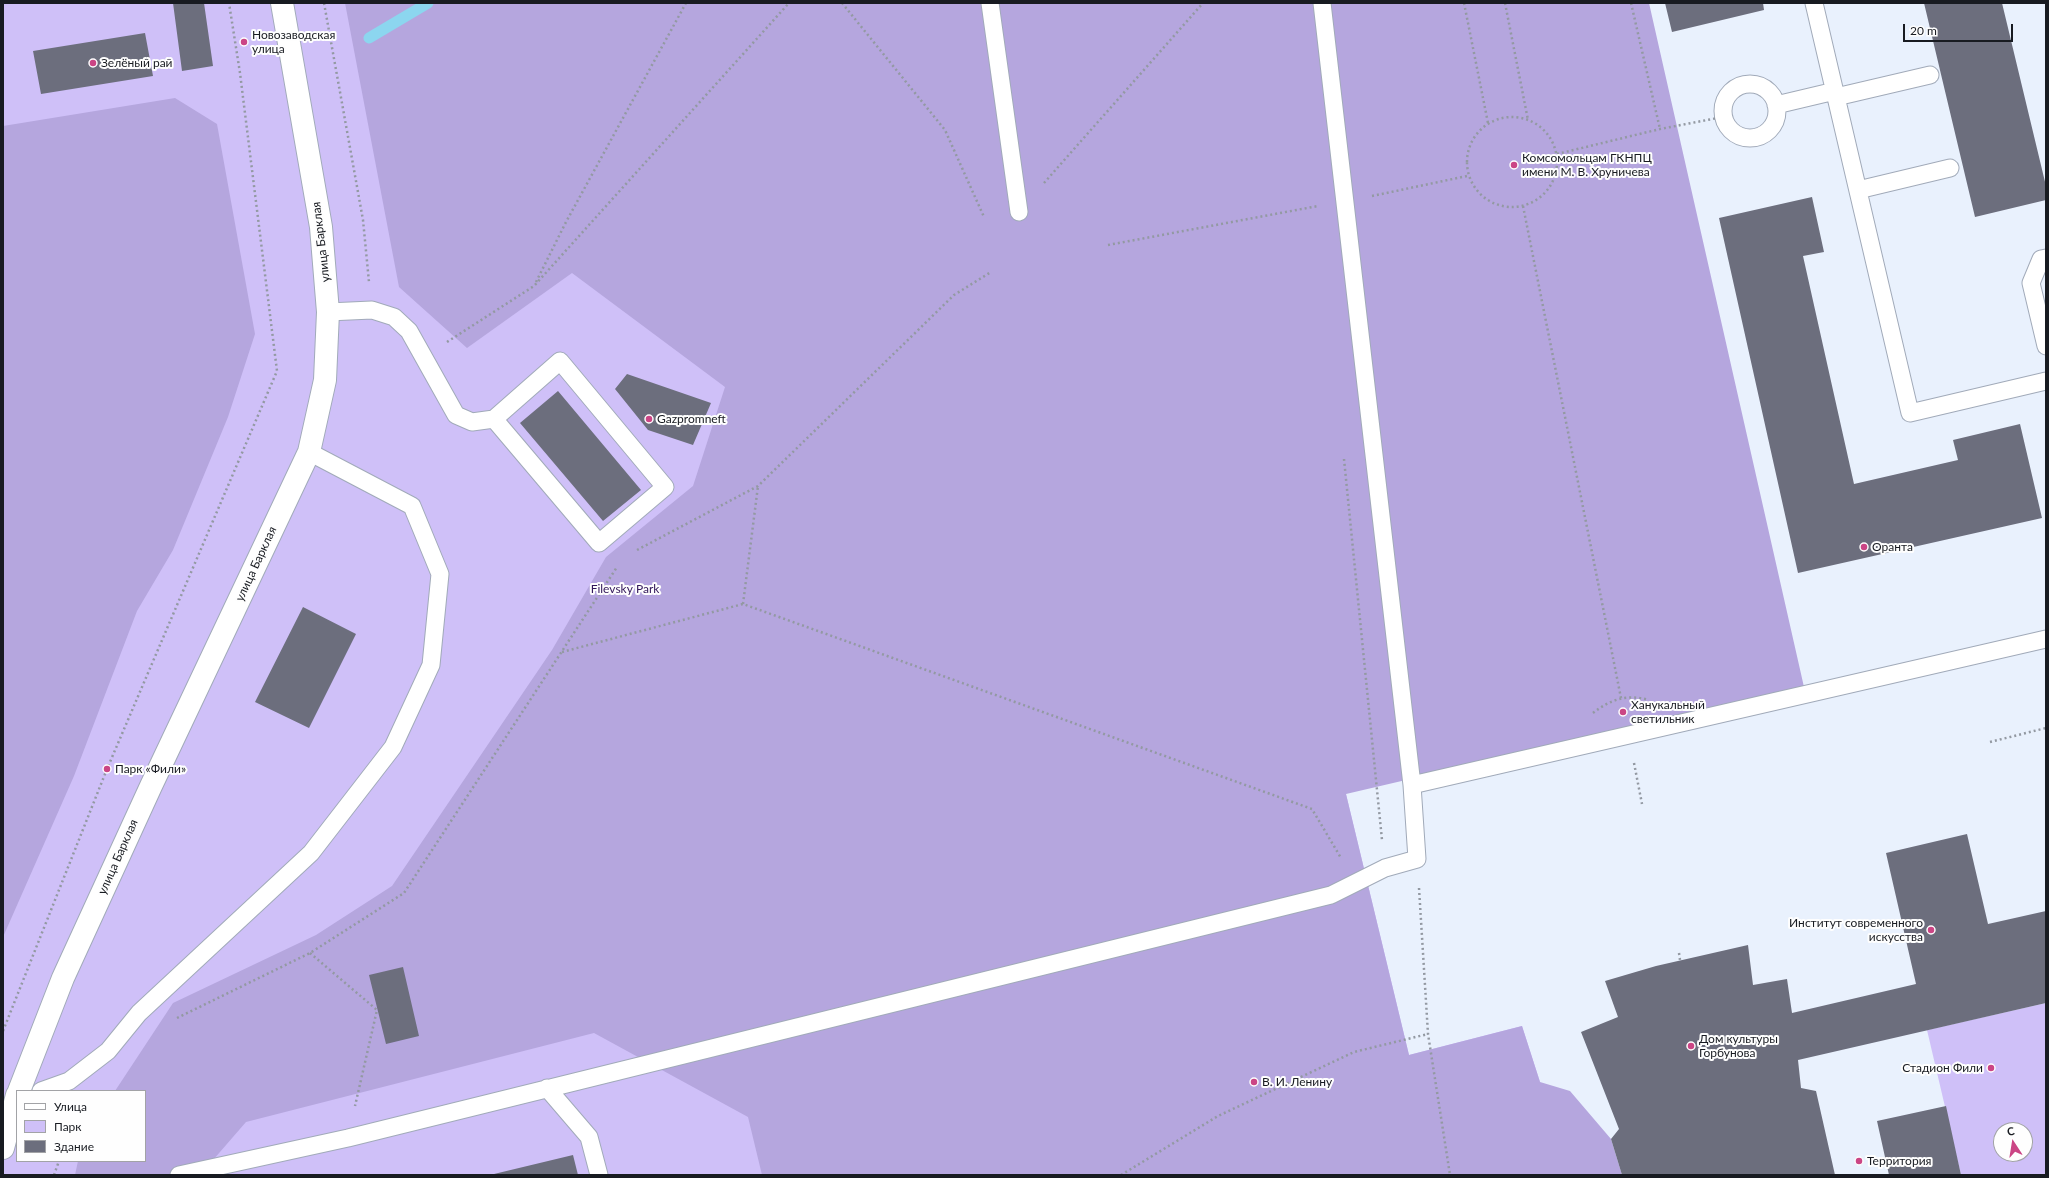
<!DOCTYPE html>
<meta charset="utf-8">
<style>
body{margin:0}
#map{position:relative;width:2049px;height:1178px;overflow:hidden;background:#e9f1fd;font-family:Lato,sans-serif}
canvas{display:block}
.frame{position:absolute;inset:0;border:4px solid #181b21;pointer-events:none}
.legend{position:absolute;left:16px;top:1090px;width:130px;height:72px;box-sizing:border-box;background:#fefefe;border:1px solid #a2a3a6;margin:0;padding:5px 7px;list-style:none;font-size:12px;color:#181b21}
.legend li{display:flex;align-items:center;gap:8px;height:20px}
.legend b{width:20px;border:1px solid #a2a3a6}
.north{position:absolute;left:1993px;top:1122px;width:40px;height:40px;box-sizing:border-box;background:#fefefe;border:1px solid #a2a3a6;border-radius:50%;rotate:348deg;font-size:11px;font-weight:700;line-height:16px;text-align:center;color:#181b21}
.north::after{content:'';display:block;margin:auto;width:14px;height:18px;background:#cb4585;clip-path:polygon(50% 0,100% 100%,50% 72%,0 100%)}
.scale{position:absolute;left:1903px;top:24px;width:110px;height:18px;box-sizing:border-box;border:2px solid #181b21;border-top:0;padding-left:5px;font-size:12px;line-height:14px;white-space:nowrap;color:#181b21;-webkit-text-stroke:3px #fefefe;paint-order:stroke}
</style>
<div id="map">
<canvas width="2049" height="1178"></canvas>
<div class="frame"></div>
<ul class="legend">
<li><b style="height:5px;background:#fff"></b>Улица</li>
<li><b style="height:11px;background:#cfc0f8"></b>Парк</li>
<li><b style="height:11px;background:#6c6e7d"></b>Здание</li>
</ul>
<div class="north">С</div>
<div class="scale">20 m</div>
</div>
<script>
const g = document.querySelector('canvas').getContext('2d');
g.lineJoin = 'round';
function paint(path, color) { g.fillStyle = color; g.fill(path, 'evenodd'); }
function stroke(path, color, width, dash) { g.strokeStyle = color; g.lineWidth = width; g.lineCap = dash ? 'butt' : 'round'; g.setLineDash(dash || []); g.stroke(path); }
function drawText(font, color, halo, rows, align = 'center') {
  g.font = font + ' Lato,sans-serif'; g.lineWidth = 4; g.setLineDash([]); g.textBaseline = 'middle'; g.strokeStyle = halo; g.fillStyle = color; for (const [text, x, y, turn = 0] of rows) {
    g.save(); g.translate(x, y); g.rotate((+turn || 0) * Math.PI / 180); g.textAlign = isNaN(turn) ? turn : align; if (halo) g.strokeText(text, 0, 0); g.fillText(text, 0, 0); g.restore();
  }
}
const green = new Path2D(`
 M 3,3 L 1649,3 L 1346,794 L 1409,1055 L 1522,1026 L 1570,1175 L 3,1175 ZM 17,1091 L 145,1091 L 145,1161 L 17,1161 Z
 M 2046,1003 L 2046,1175 L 1961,1175 L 1927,1030 ZM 2001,1130 L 2025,1130 L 2025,1154 L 2001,1154 Z`);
const forest = new Path2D(`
 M 345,3 L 1649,3 L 1804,687 L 1346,794 L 1409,1055 L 1522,1026 L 1540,1082 L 1570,1091 L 1611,1139 L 1622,1175 L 762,1175 L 748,1117 L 594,1033 L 246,1122 L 200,1175 L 75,1175 L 78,1161 L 145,1161 L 145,1091 L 115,1091 L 173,1003 L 316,935 L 392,886 L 552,650 L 606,557 L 693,486 L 725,387 L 572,273 L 467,348 L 399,287 Z
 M 175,98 L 217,124 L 255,334 L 228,417 L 173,550 L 137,611 L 74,776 L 3,937 L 3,126 Z`);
const stream = new Path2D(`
 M 369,38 L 428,3`);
const building = new Path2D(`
 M 173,3 L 204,3 L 213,66 L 182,71 Z
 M 1665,3 L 1763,3 L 1764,10 L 1672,32 Z
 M 1924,3 L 2002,3 L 2046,186 L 2046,200 L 1975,217 Z
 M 145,33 L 153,76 L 41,94 L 33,51 Z
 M 1812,197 L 1824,252 L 1803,256 L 1854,484 L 1958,460 L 1953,440 L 2020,424 L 2042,518 L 1798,573 L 1719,218 Z
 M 627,374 L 711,403 L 693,445 L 648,430 L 615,389 Z
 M 558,391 L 641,490 L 603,521 L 520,423 Z
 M 303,607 L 356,634 L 309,728 L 255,702 Z
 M 1967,834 L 1988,924 L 2046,911 L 2046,1003 L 1798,1060 L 1801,1088 L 1816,1091 L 1835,1175 L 1622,1175 L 1611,1139 L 1619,1129 L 1581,1032 L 1618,1017 L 1605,981 L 1656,966 L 1748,945 L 1753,985 L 1787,979 L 1792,1013 L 1916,984 L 1886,853 Z
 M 403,967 L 419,1036 L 386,1044 L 369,975 Z
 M 1946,1106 L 1961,1175 L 1889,1175 L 1877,1121 Z
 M 573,1155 L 578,1175 L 495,1175 L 494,1174 Z`);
const path = new Path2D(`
 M 324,3 L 363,220 L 369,282
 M 842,3 L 945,130 L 984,217
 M 1464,3 L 1488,123
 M 1505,3 L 1528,120
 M 1631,3 L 1660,129
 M1467 162a45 45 0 1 1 90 0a45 45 0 1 1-90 0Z
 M 1557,154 L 1660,129 L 1723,117
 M 1044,183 L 1203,3
 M 1372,196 L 1467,176
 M 1523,206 L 1621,698
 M 1108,245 L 1318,206
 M 536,282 L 566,222 L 686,3
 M 447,342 L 534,286 L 789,3
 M 1344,459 L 1382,840
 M 637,550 L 758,486 L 954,295 L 991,272
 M 743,604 L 758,486
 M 562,652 L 743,604 L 1312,809 L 1341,858
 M 1593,713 C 1611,699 1627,694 1649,700
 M 1990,742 L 2046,728
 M 1634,763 L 1642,804
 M 1419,888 L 1428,1034 L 1450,1175
 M 310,953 L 377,1010 L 355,1106
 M 1679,953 L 1680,960
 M 177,1018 L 310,953 L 404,893 L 617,567
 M 3,1031 L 107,769 L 277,371 L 240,73 L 229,3
 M 54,1175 L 59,1161
 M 1121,1175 L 1218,1116 L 1354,1052 L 1428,1034`);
const lane = new Path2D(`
 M 990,3 L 1019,212
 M 1814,3 L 1910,413 L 2046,381
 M1723 111a27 27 0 1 1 54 0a27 27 0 1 1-54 0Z
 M 1836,97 L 1930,75
 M 1776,105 L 1835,91
 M 1858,190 L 1950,168
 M 2046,258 L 2041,259 L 2031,283 L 2046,346
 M 328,312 L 372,310 L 394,317 L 409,331 L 456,415 L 472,422 L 494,419 L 560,361 L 665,487 L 599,543 L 494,419
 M 1412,785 L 2046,639
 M 547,1088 L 589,1137 L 599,1175
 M 41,1091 L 69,1081 L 108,1051 L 139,1013 L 311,853 L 393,747 L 431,665 L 440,574 L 412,506 L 309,452
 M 179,1175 L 348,1138 L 1331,895 L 1385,868 L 1417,859 L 1412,785 L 1322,3`);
const secondary = new Path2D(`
 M 19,1091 L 63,978 L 151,786 L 309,452 L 325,380 L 328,312 L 321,227 L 282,3
 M 3,1148 L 17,1095`);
const markers = [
 [244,42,4,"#cb4585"],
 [93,63,4,"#cb4585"],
 [1514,165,4,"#cb4585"],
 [649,419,4,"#cb4585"],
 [1864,547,4,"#cb4585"],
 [1623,712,4,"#cb4585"],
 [107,769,4,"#cb4585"],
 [1931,930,4,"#cb4585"],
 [1691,1046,4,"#cb4585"],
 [1991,1068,4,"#cb4585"],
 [1254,1082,4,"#cb4585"],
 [1859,1161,4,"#cb4585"]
];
const poiNames = [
 ["Новозаводская",252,35],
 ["улица",252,49],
 ["Зелёный рай",101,63],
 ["Комсомольцам ГКНПЦ",1522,158],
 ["имени М. В. Хруничева",1522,172],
 ["Gazpromneft",657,419],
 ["Оранта",1872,547],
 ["Ханукальный",1631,705],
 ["светильник",1631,719],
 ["Парк «Фили»",115,769],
 ["Институт современного",1923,923,"right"],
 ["искусства",1923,937,"right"],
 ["Дом культуры",1699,1039],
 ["Горбунова",1699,1053],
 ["Стадион Фили",1983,1068,"right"],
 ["В. И. Ленину",1262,1082],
 ["Территория",1867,1161]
];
const streetNames = [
 ["улица Барклая",321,242,-97],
 ["улица Барклая",256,564,-65],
 ["улица Барклая",118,857,-66]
];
const parkNames = [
 ["Filevsky Park",625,589]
];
paint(green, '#cfc0f8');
paint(forest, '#b5a6de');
stroke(stream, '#8cd6ef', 11);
paint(building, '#6c6e7d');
stroke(lane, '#a1aab9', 19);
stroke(secondary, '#a1aab9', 24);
stroke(path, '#9399a2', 2.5, [2, 3]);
stroke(lane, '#fff', 17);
stroke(secondary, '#fff', 22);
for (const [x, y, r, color] of markers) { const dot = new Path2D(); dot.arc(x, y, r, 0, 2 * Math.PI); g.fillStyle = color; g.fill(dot); stroke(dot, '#fefefe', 1.5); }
drawText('12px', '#181b21', '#fefefe', poiNames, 'left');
drawText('12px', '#181b21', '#fefefe', streetNames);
drawText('12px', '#321759', '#fefefe', parkNames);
</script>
